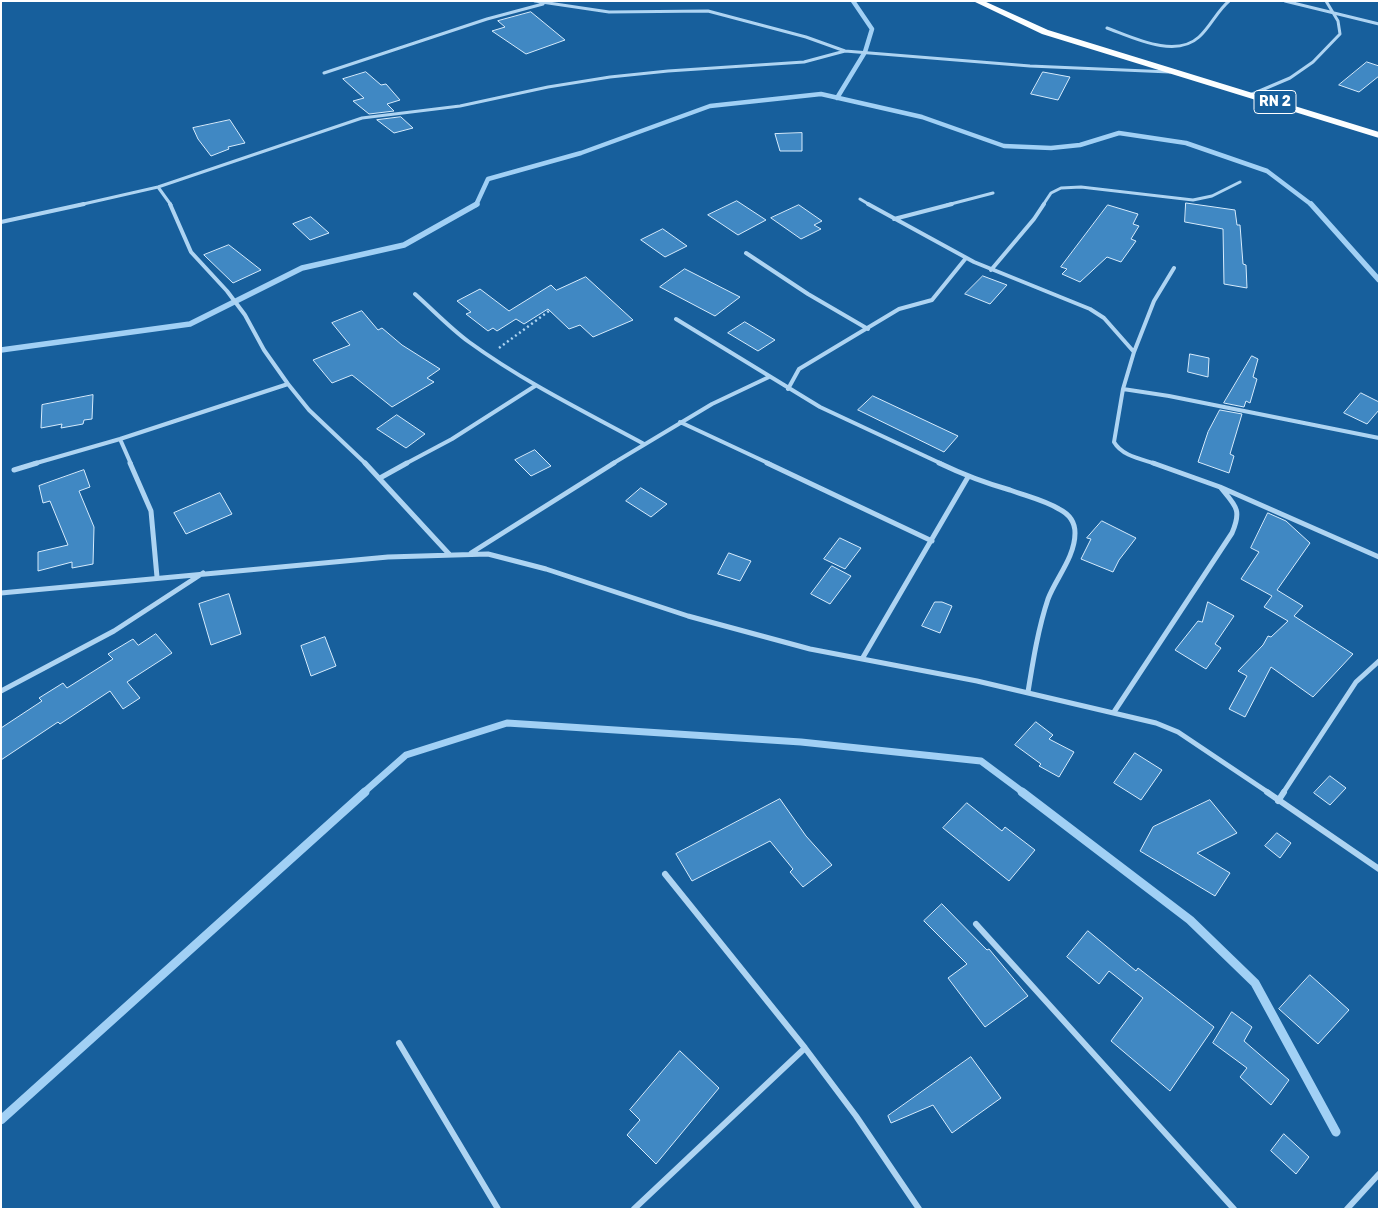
<!DOCTYPE html>
<style>
body{margin:0}
#map{position:relative;width:1380px;height:1210px;overflow:hidden;background:#175f9c;font-family:Rubik,sans-serif}
canvas{display:block}
.frame{position:absolute;inset:0;border:2px solid #fff;pointer-events:none}
</style>
<div id="map">
<canvas width="1380" height="1210"></canvas>
<div class="frame"></div>
</div>
<script>
const g = document.querySelector('canvas').getContext('2d');
g.lineJoin = 'round';
function stroke(path, color, width, dash) { g.strokeStyle = color; g.lineWidth = width; g.lineCap = dash ? 'butt' : 'round'; g.setLineDash(dash || []); g.stroke(path); }
function paint(path, color) { g.fillStyle = color; g.fill(path, 'evenodd'); }
function drawText(font, color, halo, rows, align = 'center') {
  g.font = font + ' Rubik,sans-serif'; g.lineWidth = 4; g.setLineDash([]); g.textBaseline = 'middle'; g.strokeStyle = halo; g.fillStyle = color; for (const [text, x, y, turn = 0] of rows) {
    g.save(); g.translate(x, y); g.rotate((+turn || 0) * Math.PI / 180); g.textAlign = isNaN(turn) ? turn : align; if (halo) g.strokeText(text, 0, 0); g.fillText(text, 0, 0); g.restore();
  }
}
const streamFar3 = new Path2D(`
 M 837,98 L 865,52 L 872,29 L 853,1
 M 476,205 L 488,179 L 581,153 L 710,106 L 821,94 L 922,117 L 1004,146 L 1051,148 L 1080,145 L 1119,133 L 1186,143 L 1267,171 L 1312,205`);
const streamFar2 = new Path2D(`
 M 1311,204 L 1379,280
 M 1,350 L 190,324 L 302,268 L 404,245 L 477,204`);
const streamFar1 = new Path2D(`
 M 363,793 L 406,755 L 507,723 L 801,742 L 981,761 L 1024,793`);
const stream = new Path2D(`
 M 1022,792 L 1190,920 L 1255,983 L 1336,1132
 M 1,1120 L 365,792`);
const building = new Path2D(`
 M 531,12 L 565,40 L 526,54 L 492,31 L 505,27 L 498,21 Z
 M 1367,62 L 1379,66 L 1379,76 L 1359,92 L 1339,85 Z
 M 366,72 L 381,85 L 386,84 L 400,100 L 387,104 L 394,111 L 369,114 L 353,101 L 364,98 L 343,79 Z
 M 1043,72 L 1070,77 L 1058,100 L 1031,94 Z
 M 401,117 L 413,128 L 394,133 L 377,120 Z
 M 230,120 L 245,143 L 228,147 L 229,149 L 211,156 L 198,139 L 193,128 Z
 M 802,133 L 802,151 L 780,151 L 775,134 Z
 M 737,201 L 766,220 L 738,235 L 708,215 Z
 M 1186,203 L 1235,210 L 1237,225 L 1240,225 L 1243,264 L 1246,265 L 1247,288 L 1224,284 L 1223,229 L 1185,222 Z
 M 799,205 L 822,221 L 814,225 L 821,229 L 801,239 L 771,218 Z
 M 1108,205 L 1138,214 L 1133,224 L 1139,226 L 1131,239 L 1136,241 L 1121,262 L 1107,257 L 1080,282 L 1062,274 L 1067,269 L 1061,267 Z
 M 311,217 L 329,233 L 310,240 L 293,224 Z
 M 663,229 L 687,246 L 665,257 L 641,240 Z
 M 229,245 L 261,270 L 233,283 L 204,255 Z
 M 685,269 L 740,297 L 715,316 L 660,287 Z
 M 983,276 L 1007,285 L 990,304 L 965,294 Z
 M 586,277 L 633,320 L 593,337 L 580,325 L 569,329 L 548,309 L 524,324 L 516,319 L 497,331 L 493,328 L 488,331 L 466,314 L 471,312 L 457,301 L 480,289 L 509,311 L 551,285 L 556,290 Z
 M 362,311 L 378,330 L 382,328 L 402,345 L 440,369 L 427,378 L 434,382 L 392,407 L 352,375 L 332,383 L 313,360 L 350,345 L 332,323 Z
 M 745,322 L 775,340 L 758,351 L 728,333 Z
 M 1190,354 L 1209,358 L 1208,377 L 1188,372 Z
 M 1252,356 L 1258,359 L 1253,377 L 1257,379 L 1250,403 L 1246,401 L 1244,407 L 1224,403 Z
 M 1361,393 L 1379,402 L 1379,410 L 1367,424 L 1344,413 Z
 M 93,395 L 92,419 L 84,420 L 83,424 L 61,428 L 62,424 L 41,428 L 42,405 Z
 M 873,396 L 958,436 L 944,452 L 858,410 Z
 M 1220,410 L 1242,414 L 1230,454 L 1234,456 L 1229,473 L 1198,462 L 1208,432 Z
 M 397,415 L 425,434 L 406,448 L 377,429 Z
 M 535,450 L 551,466 L 531,476 L 515,460 Z
 M 84,470 L 90,487 L 79,491 L 94,527 L 93,564 L 72,568 L 72,562 L 38,571 L 38,552 L 68,545 L 50,501 L 43,503 L 39,486 Z
 M 641,488 L 667,504 L 651,517 L 626,501 Z
 M 220,493 L 232,514 L 186,534 L 174,513 Z
 M 1268,513 L 1286,521 L 1310,543 L 1277,590 L 1303,606 L 1294,616 L 1353,654 L 1313,697 L 1271,667 L 1245,717 L 1229,709 L 1247,676 L 1238,671 L 1263,645 L 1268,636 L 1271,637 L 1288,621 L 1264,607 L 1272,596 L 1241,579 L 1259,552 L 1251,548 Z
 M 1102,521 L 1136,538 L 1119,560 L 1113,572 L 1081,559 L 1091,539 L 1087,538 Z
 M 840,538 L 861,548 L 845,569 L 824,559 Z
 M 729,553 L 751,561 L 740,581 L 718,574 Z
 M 832,566 L 851,576 L 830,604 L 811,594 Z
 M 229,594 L 241,634 L 211,645 L 199,604 Z
 M 935,602 L 942,602 L 952,606 L 940,633 L 922,626 Z
 M 1208,602 L 1234,616 L 1215,644 L 1221,648 L 1206,669 L 1175,650 L 1198,621 L 1202,622 Z
 M 156,634 L 172,653 L 127,682 L 140,698 L 123,709 L 110,691 L 60,724 L 58,722 L 1,760 L 1,728 L 42,701 L 39,698 L 63,683 L 67,688 L 113,659 L 108,654 L 133,639 L 138,645 Z
 M 325,637 L 336,666 L 311,676 L 301,646 Z
 M 1036,722 L 1053,735 L 1049,739 L 1074,752 L 1059,777 L 1039,766 L 1041,764 L 1015,745 Z
 M 1135,753 L 1162,770 L 1141,800 L 1114,783 Z
 M 1330,776 L 1346,788 L 1330,805 L 1314,793 Z
 M 780,799 L 806,836 L 832,865 L 803,887 L 790,872 L 793,869 L 770,841 L 692,881 L 676,854 Z
 M 1210,800 L 1237,833 L 1197,853 L 1230,873 L 1215,896 L 1140,851 L 1153,827 Z
 M 967,803 L 1002,831 L 1005,827 L 1035,850 L 1009,881 L 943,828 Z
 M 1277,833 L 1291,843 L 1280,858 L 1265,846 Z
 M 942,904 L 987,950 L 989,949 L 1028,996 L 985,1027 L 948,978 L 967,964 L 924,921 Z
 M 1088,931 L 1136,971 L 1138,968 L 1214,1027 L 1170,1091 L 1111,1041 L 1143,998 L 1109,971 L 1099,984 L 1067,957 Z
 M 1310,975 L 1349,1010 L 1318,1044 L 1279,1009 Z
 M 1232,1012 L 1252,1027 L 1244,1041 L 1289,1080 L 1271,1105 L 1240,1077 L 1247,1068 L 1213,1043 Z
 M 680,1051 L 719,1088 L 656,1164 L 627,1135 L 640,1120 L 630,1110 Z
 M 971,1057 L 1001,1098 L 952,1133 L 933,1105 L 891,1123 L 888,1116 Z
 M 1284,1134 L 1309,1157 L 1296,1174 L 1271,1151 Z`);
const path = new Path2D(`
 M 499,348 L 549,311`);
const minorFar3 = new Path2D(`
 M 535,1 L 609,12 L 708,11 L 806,37 L 845,51 L 1030,66 L 1170,72
 M 1285,1 L 1379,24
 M 1107,28 C 1132,37 1175,59 1199,37 C 1211,26 1217,11 1229,1
 M 324,73 L 487,19 L 543,4
 M 1250,95 L 1290,78 L 1313,62 L 1340,34 L 1338,21 L 1326,1
 M 158,187 L 171,205
 M 860,199 L 870,205
 M 79,205 L 158,187 L 362,118 L 460,106 L 548,87 L 610,77 L 668,71 L 804,62 L 845,51
 M 947,205 L 993,193
 M 1043,205 L 1051,193 L 1061,188 L 1081,187 L 1193,200 L 1212,196 L 1240,182`);
const minorFar2 = new Path2D(`
 M 170,204 L 191,252 L 227,291 L 245,315 L 264,350 L 288,384 L 309,410 L 366,464
 M 868,204 L 974,262 L 1090,309 L 1104,318 L 1134,352
 M 894,219 L 952,204
 M 1,222 L 84,204
 M 746,253 L 808,294 L 868,329
 M 991,270 L 1034,219 L 1044,204
 M 415,294 C 433,310 450,328 469,342 C 524,382 585,412 644,444
 M 676,319 L 820,407 L 942,464
 M 788,389 L 799,369 L 899,309 L 932,300 L 966,258
 M 1123,389 L 1134,352 L 1154,301 L 1174,268
 M 680,422 L 770,464
 M 120,439 L 131,464
 M 33,464 L 120,439 L 288,384
 M 405,464 L 452,439 L 535,386
 M 612,464 L 712,404 L 769,377
 M 1156,464 C 1141,459 1122,456 1114,442 L 1123,389 L 1169,396 L 1379,438`);
const minorFar1 = new Path2D(`
 M 130,463 L 151,511 L 157,577
 M 365,463 L 449,554
 M 767,463 L 932,541
 M 939,463 C 962,474 985,483 1010,490 C 1026,496 1044,500 1059,509 C 1069,514 1075,522 1075,533 C 1075,557 1056,578 1048,599 C 1038,629 1033,661 1028,692
 M 1153,463 L 1220,487 L 1379,557
 M 14,470 L 37,463
 M 380,478 L 407,463
 M 471,553 L 614,463
 M 1,593 L 388,557 L 488,554 L 546,569 L 688,616 L 810,649 L 977,681 L 1156,723 L 1178,732 L 1269,793
 M 862,659 L 968,477
 M 1,691 L 114,631 L 203,573
 M 1114,712 L 1232,533 C 1242,510 1236,506 1221,488
 M 1283,793 L 1356,682 L 1379,661`);
const minor = new Path2D(`
 M 1267,792 L 1379,869
 M 1278,801 L 1284,792
 M 665,874 L 805,1048 L 856,1116 L 919,1209
 M 976,924 L 1234,1209
 M 399,1043 L 498,1209
 M 634,1209 L 805,1048
 M 1347,1209 L 1379,1174`);
const trunk = new Path2D(`
 M 973,1 L 984,1 L 1048,30 L 1379,132 L 1379,138 L 1042,34 Z`);
const shields = [
 [1275,102,42]
];
const shieldNames = [
 ["RN 2",1275,102]
];
stroke(streamFar3, '#a1d0f5', 4.5);
stroke(streamFar2, '#a1d0f5', 5.5);
stroke(streamFar1, '#a1d0f5', 7);
stroke(stream, '#a1d0f5', 9);
paint(building, '#4088c3');
stroke(building, '#d6ebfc', 1);
stroke(path, '#aed4f2', 2.5, [2, 3]);
stroke(minorFar3, '#aed4f2', 3);
stroke(minorFar2, '#aed4f2', 4);
stroke(minorFar1, '#aed4f2', 5);
stroke(minor, '#aed4f2', 6);
paint(trunk, '#fcfeff');
for (const [x, y, w] of shields) { const box = new Path2D(); box.roundRect(x - w / 2, y - 11.5, w, 23, 4); g.fillStyle = '#175f9c'; g.fill(box); stroke(box, '#fff', 1); }
drawText('bold 14px', '#fff', null, shieldNames);
</script>
